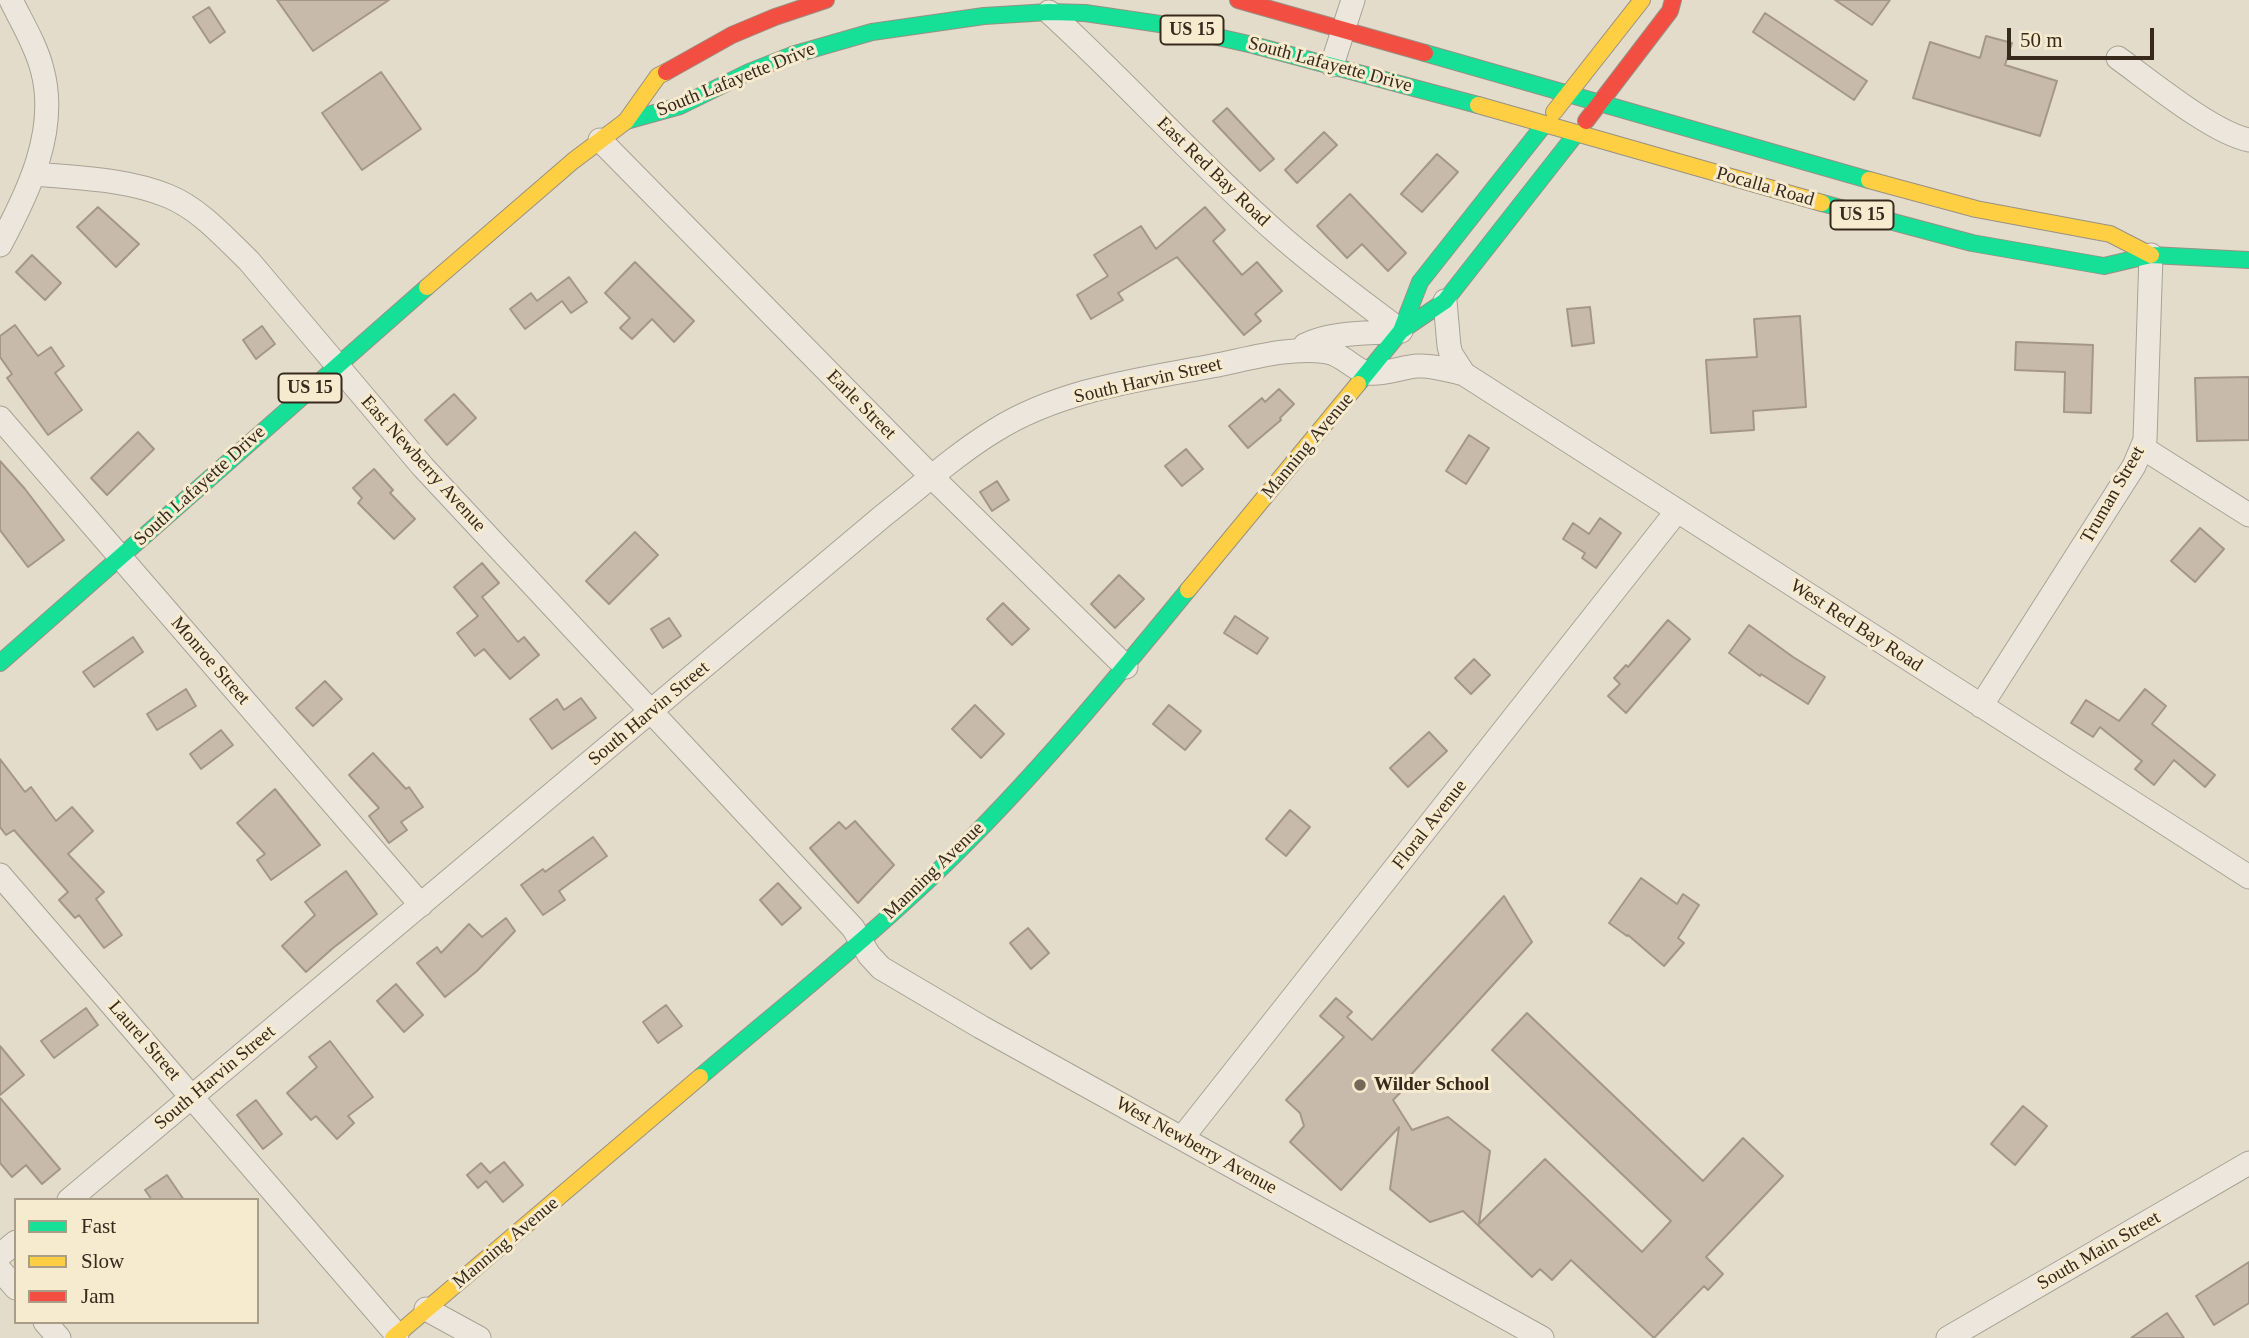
<!DOCTYPE html>
<style>
body{margin:0}
#map{position:relative;width:2249px;height:1338px;overflow:hidden;background:#e4dcca;font-family:"Times New Roman",serif}
canvas{display:block}
.legend{position:absolute;left:14px;top:1198px;width:245px;height:126px;box-sizing:border-box;background:#f6eacf;border:2px solid #aa9d87;margin:0;padding:9px 12px;list-style:none;font-size:21px;color:#37291c}
.legend li{display:flex;align-items:center;gap:14px;height:35px}
.legend b{width:35px;border:2px solid #aa9d87}
.scale{position:absolute;left:2007px;top:28px;width:147px;height:32px;box-sizing:border-box;border:4px solid #37291c;border-top:0;padding-left:9px;font-size:21px;line-height:24px;white-space:nowrap;color:#37291c;-webkit-text-stroke:5px #f6eacf;paint-order:stroke}
</style>
<div id="map">
<canvas width="2249" height="1338"></canvas>
<ul class="legend">
<li><b style="height:9px;background:#16e098"></b>Fast</li>
<li><b style="height:9px;background:#ffcf43"></b>Slow</li>
<li><b style="height:9px;background:#f24e42"></b>Jam</li>
</ul>
<div class="scale">50 m</div>
</div>
<script>
const g = document.querySelector('canvas').getContext('2d');
g.lineJoin = 'round';
function paint(path, color) { g.fillStyle = color; g.fill(path, 'evenodd'); }
function stroke(path, color, width, dash) { g.strokeStyle = color; g.lineWidth = width; g.lineCap = dash ? 'butt' : 'round'; g.setLineDash(dash || []); g.stroke(path); }
function drawText(font, color, halo, rows, align = 'center') {
  g.font = font + ' "Times New Roman",serif'; g.lineWidth = 6; g.setLineDash([]); g.textBaseline = 'middle'; g.strokeStyle = halo; g.fillStyle = color; for (const [text, x, y, turn = 0] of rows) {
    g.save(); g.translate(x, y); g.rotate((+turn || 0) * Math.PI / 180); g.textAlign = isNaN(turn) ? turn : align; if (halo) g.strokeText(text, 0, 0); g.fillText(text, 0, 0); g.restore();
  }
}
const building = new Path2D(`
 M 277,0 L 389,0 L 313,51 Z
 M 1835,0 L 1890,0 L 1872,25 Z
 M 209,7 L 225,32 L 210,43 L 193,17 Z
 M 1765,13 L 1867,81 L 1854,100 L 1753,32 Z
 M 1986,36 L 2012,43 L 2005,65 L 2057,81 L 2040,136 L 1913,98 L 1930,42 L 1980,58 Z
 M 381,72 L 421,129 L 362,170 L 322,113 Z
 M 1227,108 L 1274,159 L 1260,171 L 1213,121 Z
 M 1324,132 L 1337,145 L 1297,183 L 1285,170 Z
 M 1437,154 L 1458,172 L 1422,212 L 1401,194 Z
 M 1350,194 L 1406,253 L 1388,271 L 1362,244 L 1347,258 L 1317,226 Z
 M 98,207 L 139,244 L 116,267 L 77,227 Z
 M 1205,207 L 1225,230 L 1213,241 L 1242,275 L 1257,262 L 1282,291 L 1255,314 L 1261,321 L 1244,335 L 1177,257 L 1118,293 L 1123,300 L 1091,319 L 1077,295 L 1108,276 L 1094,255 L 1141,226 L 1156,249 Z
 M 32,255 L 61,283 L 45,300 L 16,272 Z
 M 635,262 L 694,321 L 674,342 L 652,319 L 632,339 L 620,328 L 630,318 L 605,293 Z
 M 569,277 L 587,302 L 571,313 L 562,301 L 525,329 L 510,309 L 531,293 L 537,301 Z
 M 1590,307 L 1594,343 L 1572,346 L 1567,309 Z
 M 1800,316 L 1806,407 L 1753,411 L 1754,430 L 1711,433 L 1706,360 L 1757,357 L 1754,319 Z
 M 15,325 L 38,356 L 51,347 L 64,366 L 55,373 L 82,410 L 48,435 L 7,378 L 12,374 L 0,357 L 0,336 Z
 M 262,326 L 275,344 L 256,359 L 243,340 Z
 M 2016,342 L 2093,345 L 2091,413 L 2064,412 L 2065,372 L 2015,370 Z
 M 2249,377 L 2249,440 L 2197,441 L 2195,378 Z
 M 1279,389 L 1294,404 L 1280,418 L 1281,420 L 1248,448 L 1229,426 L 1262,398 L 1265,402 Z
 M 454,394 L 476,418 L 447,445 L 425,420 Z
 M 138,432 L 154,449 L 107,495 L 91,478 Z
 M 1469,435 L 1489,448 L 1466,484 L 1446,471 Z
 M 1186,449 L 1203,469 L 1182,486 L 1165,466 Z
 M 0,461 L 25,489 L 64,540 L 28,567 L 0,530 Z
 M 374,469 L 393,490 L 390,493 L 415,519 L 394,539 L 358,503 L 362,498 L 353,488 Z
 M 997,481 L 1009,500 L 992,511 L 980,492 Z
 M 1600,518 L 1621,533 L 1596,568 L 1582,558 L 1585,553 L 1563,539 L 1573,523 L 1589,534 Z
 M 2200,528 L 2224,549 L 2195,582 L 2171,561 Z
 M 635,532 L 658,555 L 609,604 L 586,581 Z
 M 482,563 L 499,583 L 482,597 L 518,642 L 524,637 L 539,655 L 510,679 L 484,649 L 475,656 L 457,633 L 478,616 L 454,587 Z
 M 1119,575 L 1144,599 L 1115,628 L 1091,604 Z
 M 1003,603 L 1029,629 L 1012,645 L 987,619 Z
 M 1235,616 L 1268,638 L 1257,654 L 1224,633 Z
 M 669,618 L 681,636 L 663,648 L 651,629 Z
 M 1668,620 L 1690,639 L 1626,713 L 1608,696 L 1620,684 L 1614,678 L 1626,665 L 1628,667 Z
 M 1749,625 L 1793,657 L 1825,677 L 1808,704 L 1761,674 L 1760,676 L 1729,653 Z
 M 133,637 L 143,652 L 94,687 L 83,672 Z
 M 1474,659 L 1490,675 L 1471,694 L 1455,678 Z
 M 325,681 L 342,699 L 313,726 L 296,708 Z
 M 186,689 L 196,706 L 157,730 L 147,714 Z
 M 2145,689 L 2166,706 L 2152,724 L 2215,775 L 2205,787 L 2174,760 L 2154,785 L 2135,769 L 2142,761 L 2100,727 L 2093,737 L 2071,723 L 2086,700 L 2119,721 Z
 M 581,698 L 596,718 L 552,749 L 530,719 L 557,699 L 564,710 Z
 M 975,705 L 1004,734 L 981,758 L 952,729 Z
 M 1169,705 L 1201,731 L 1185,750 L 1153,724 Z
 M 221,730 L 233,745 L 201,769 L 190,754 Z
 M 1429,732 L 1447,751 L 1408,787 L 1390,768 Z
 M 373,753 L 406,789 L 409,787 L 423,807 L 401,822 L 407,830 L 389,843 L 369,816 L 379,808 L 349,775 Z
 M 0,759 L 25,792 L 31,787 L 56,821 L 72,807 L 93,831 L 68,854 L 104,892 L 96,899 L 122,935 L 104,948 L 79,915 L 75,918 L 59,900 L 68,892 L 14,830 L 6,835 L 0,827 Z
 M 275,789 L 320,845 L 271,880 L 257,860 L 265,854 L 237,823 Z
 M 1290,810 L 1310,827 L 1286,856 L 1266,839 Z
 M 855,821 L 894,865 L 858,903 L 810,848 L 839,822 L 846,829 Z
 M 593,837 L 607,856 L 559,891 L 565,900 L 543,915 L 521,885 L 543,869 L 545,872 Z
 M 346,871 L 377,914 L 333,948 L 306,972 L 282,946 L 315,915 L 305,902 Z
 M 1641,878 L 1677,904 L 1683,894 L 1699,905 L 1678,938 L 1684,943 L 1664,966 L 1628,935 L 1627,936 L 1609,923 Z
 M 778,883 L 801,908 L 782,925 L 760,900 Z
 M 1504,896 L 1532,942 L 1397,1090 L 1400,1093 L 1393,1100 L 1412,1130 L 1448,1117 L 1490,1151 L 1479,1224 L 1545,1159 L 1642,1252 L 1671,1221 L 1492,1050 L 1527,1013 L 1703,1181 L 1743,1138 L 1783,1176 L 1706,1257 L 1723,1274 L 1708,1290 L 1704,1286 L 1654,1338 L 1571,1260 L 1552,1280 L 1540,1269 L 1532,1277 L 1463,1211 L 1430,1222 L 1390,1189 L 1399,1127 L 1341,1190 L 1290,1142 L 1304,1126 L 1300,1113 L 1286,1100 L 1344,1037 L 1320,1016 L 1336,998 L 1352,1012 L 1347,1017 L 1372,1040 Z
 M 506,918 L 515,931 L 477,971 L 445,997 L 417,963 L 437,947 L 441,953 L 469,924 L 482,937 Z
 M 1028,928 L 1049,953 L 1031,969 L 1010,943 Z
 M 396,984 L 423,1015 L 404,1032 L 377,1001 Z
 M 666,1005 L 682,1026 L 658,1043 L 643,1022 Z
 M 86,1008 L 98,1025 L 54,1058 L 41,1041 Z
 M 330,1041 L 373,1097 L 348,1116 L 354,1123 L 337,1139 L 316,1116 L 311,1120 L 287,1093 L 317,1067 L 309,1057 Z
 M 0,1046 L 24,1075 L 0,1095 Z
 M 0,1098 L 60,1169 L 42,1184 L 26,1165 L 12,1177 L 0,1163 Z
 M 256,1100 L 282,1134 L 263,1149 L 237,1115 Z
 M 2023,1106 L 2047,1126 L 2015,1165 L 1991,1144 Z
 M 504,1162 L 523,1185 L 503,1202 L 486,1181 L 478,1188 L 467,1175 L 481,1163 L 490,1173 Z
 M 167,1175 L 184,1200 L 152,1200 L 145,1190 Z
 M 2249,1262 L 2249,1303 L 2214,1325 L 2196,1296 Z
 M 2167,1313 L 2184,1338 L 2131,1338 Z`);
const street = new Path2D(`
 M 1049,12 C 1127,83 1197,162 1276,232 C 1315,267 1359,299 1401,331
 M 2118,58 C 2150,81 2213,133 2249,140
 M 1332,65 L 1353,0
 M 600,140 L 932,477 L 1126,667
 M 34,174 C 79,178 126,179 168,196 C 200,209 225,238 249,261 L 423,467 L 853,928 L 869,955 L 881,968 L 981,1027 L 1542,1338
 M 0,245 C 28,193 59,130 42,69 C 36,45 22,23 11,0
 M 1445,301 L 1449,346 L 1451,354 L 1464,374
 M 1305,345 C 1333,331 1370,334 1401,331
 M 0,418 L 421,905
 M 2143,448 L 2249,515
 M 1981,706 L 2134,466 L 2145,440 L 2151,255
 M 0,875 L 397,1335
 M 1182,1138 L 1677,511
 M 69,1200 L 884,515 C 920,487 955,455 994,431 C 1059,390 1138,380 1212,366 C 1249,359 1289,346 1327,352 C 1343,354 1356,372 1369,373 C 1384,375 1402,367 1417,366 C 1433,365 1448,370 1464,374 L 2249,877
 M 0,1255 L 16,1242
 M 0,1270 L 16,1288
 M 426,1309 L 479,1338
 M 45,1322 L 59,1338
 M 1948,1338 L 2249,1163`);
const fast = new Path2D(`
 M 1425,53 L 1869,180
 M 626,121 L 680,106 L 749,72 L 792,55 L 872,32 L 984,16 L 1049,12 L 1085,13 L 1160,24 L 1253,45 L 1478,105
 M 1822,203 L 1972,243 L 2104,266 L 2151,255 L 2249,260
 M 1401,331 L 1420,282 L 1544,125
 M 1358,384 L 1401,331 L 1445,301 L 1576,134
 M 0,663 L 427,287
 M 700,1077 C 773,1015 848,955 918,890 C 1017,798 1103,694 1188,590`);
const slow = new Path2D(`
 M 1478,105 L 1822,203
 M 1554,112 L 1642,0
 M 1869,180 L 1976,209 L 2110,234 L 2151,255
 M 427,287 L 573,161 L 626,121 L 658,76 L 666,72
 M 1188,590 L 1358,384
 M 393,1338 L 700,1077`);
const jam = new Path2D(`
 M 1238,0 L 1425,53
 M 666,72 L 732,35 L 775,17 L 826,0
 M 1586,121 L 1670,11 L 1673,0`);
const markers = [
 [1360,1085,7,"#746859"]
];
const shields = [
 [1192,30,63],
 [1862,215,63],
 [310,388,63]
];
const shieldNames = [
 ["US 15",1192,30],
 ["US 15",1862,215],
 ["US 15",310,388]
];
const streetNames = [
 ["South Lafayette Drive",1330,65,15],
 ["South Lafayette Drive",736,80,-22],
 ["East Red Bay Road",1213,172,44],
 ["Pocalla Road",1765,187,16],
 ["South Harvin Street",1148,381,-13],
 ["Earle Street",861,405,45],
 ["Manning Avenue",1308,446,-50],
 ["East Newberry Avenue",423,464,48],
 ["South Lafayette Drive",200,486,-42],
 ["Truman Street",2113,495,-60],
 ["West Red Bay Road",1856,626,33],
 ["Monroe Street",210,661,49],
 ["South Harvin Street",649,714,-40],
 ["Floral Avenue",1430,825,-52],
 ["Manning Avenue",934,871,-44],
 ["Laurel Street",144,1041,49],
 ["South Harvin Street",215,1078,-40],
 ["West Newberry Avenue",1196,1146,29],
 ["Manning Avenue",506,1243,-40],
 ["South Main Street",2099,1251,-30]
];
const poiNames = [
 ["Wilder School",1374,1085]
];
paint(building, '#c8baab');
stroke(building, '#a4978a', 2);
stroke(street, '#a9a194', 25);
stroke(fast, '#989084', 18);
stroke(slow, '#989084', 18);
stroke(jam, '#989084', 18);
stroke(street, '#ece6dc', 23);
stroke(fast, '#16e098', 16);
stroke(slow, '#ffcf43', 16);
stroke(jam, '#f24e42', 16);
for (const [x, y, r, color] of markers) { const dot = new Path2D(); dot.arc(x, y, r, 0, 2 * Math.PI); g.fillStyle = color; g.fill(dot); stroke(dot, '#f6eacf', 2.5); }
for (const [x, y, w] of shields) { const box = new Path2D(); box.roundRect(x - w / 2, y - 14.5, w, 29, 5); g.fillStyle = '#f6eacf'; g.fill(box); stroke(box, '#37291c', 2); }
drawText('bold 18px', '#37291c', null, shieldNames);
drawText('19px', '#37291c', '#f6eacf', streetNames);
drawText('bold 19px', '#37291c', '#f6eacf', poiNames, 'left');
</script>
